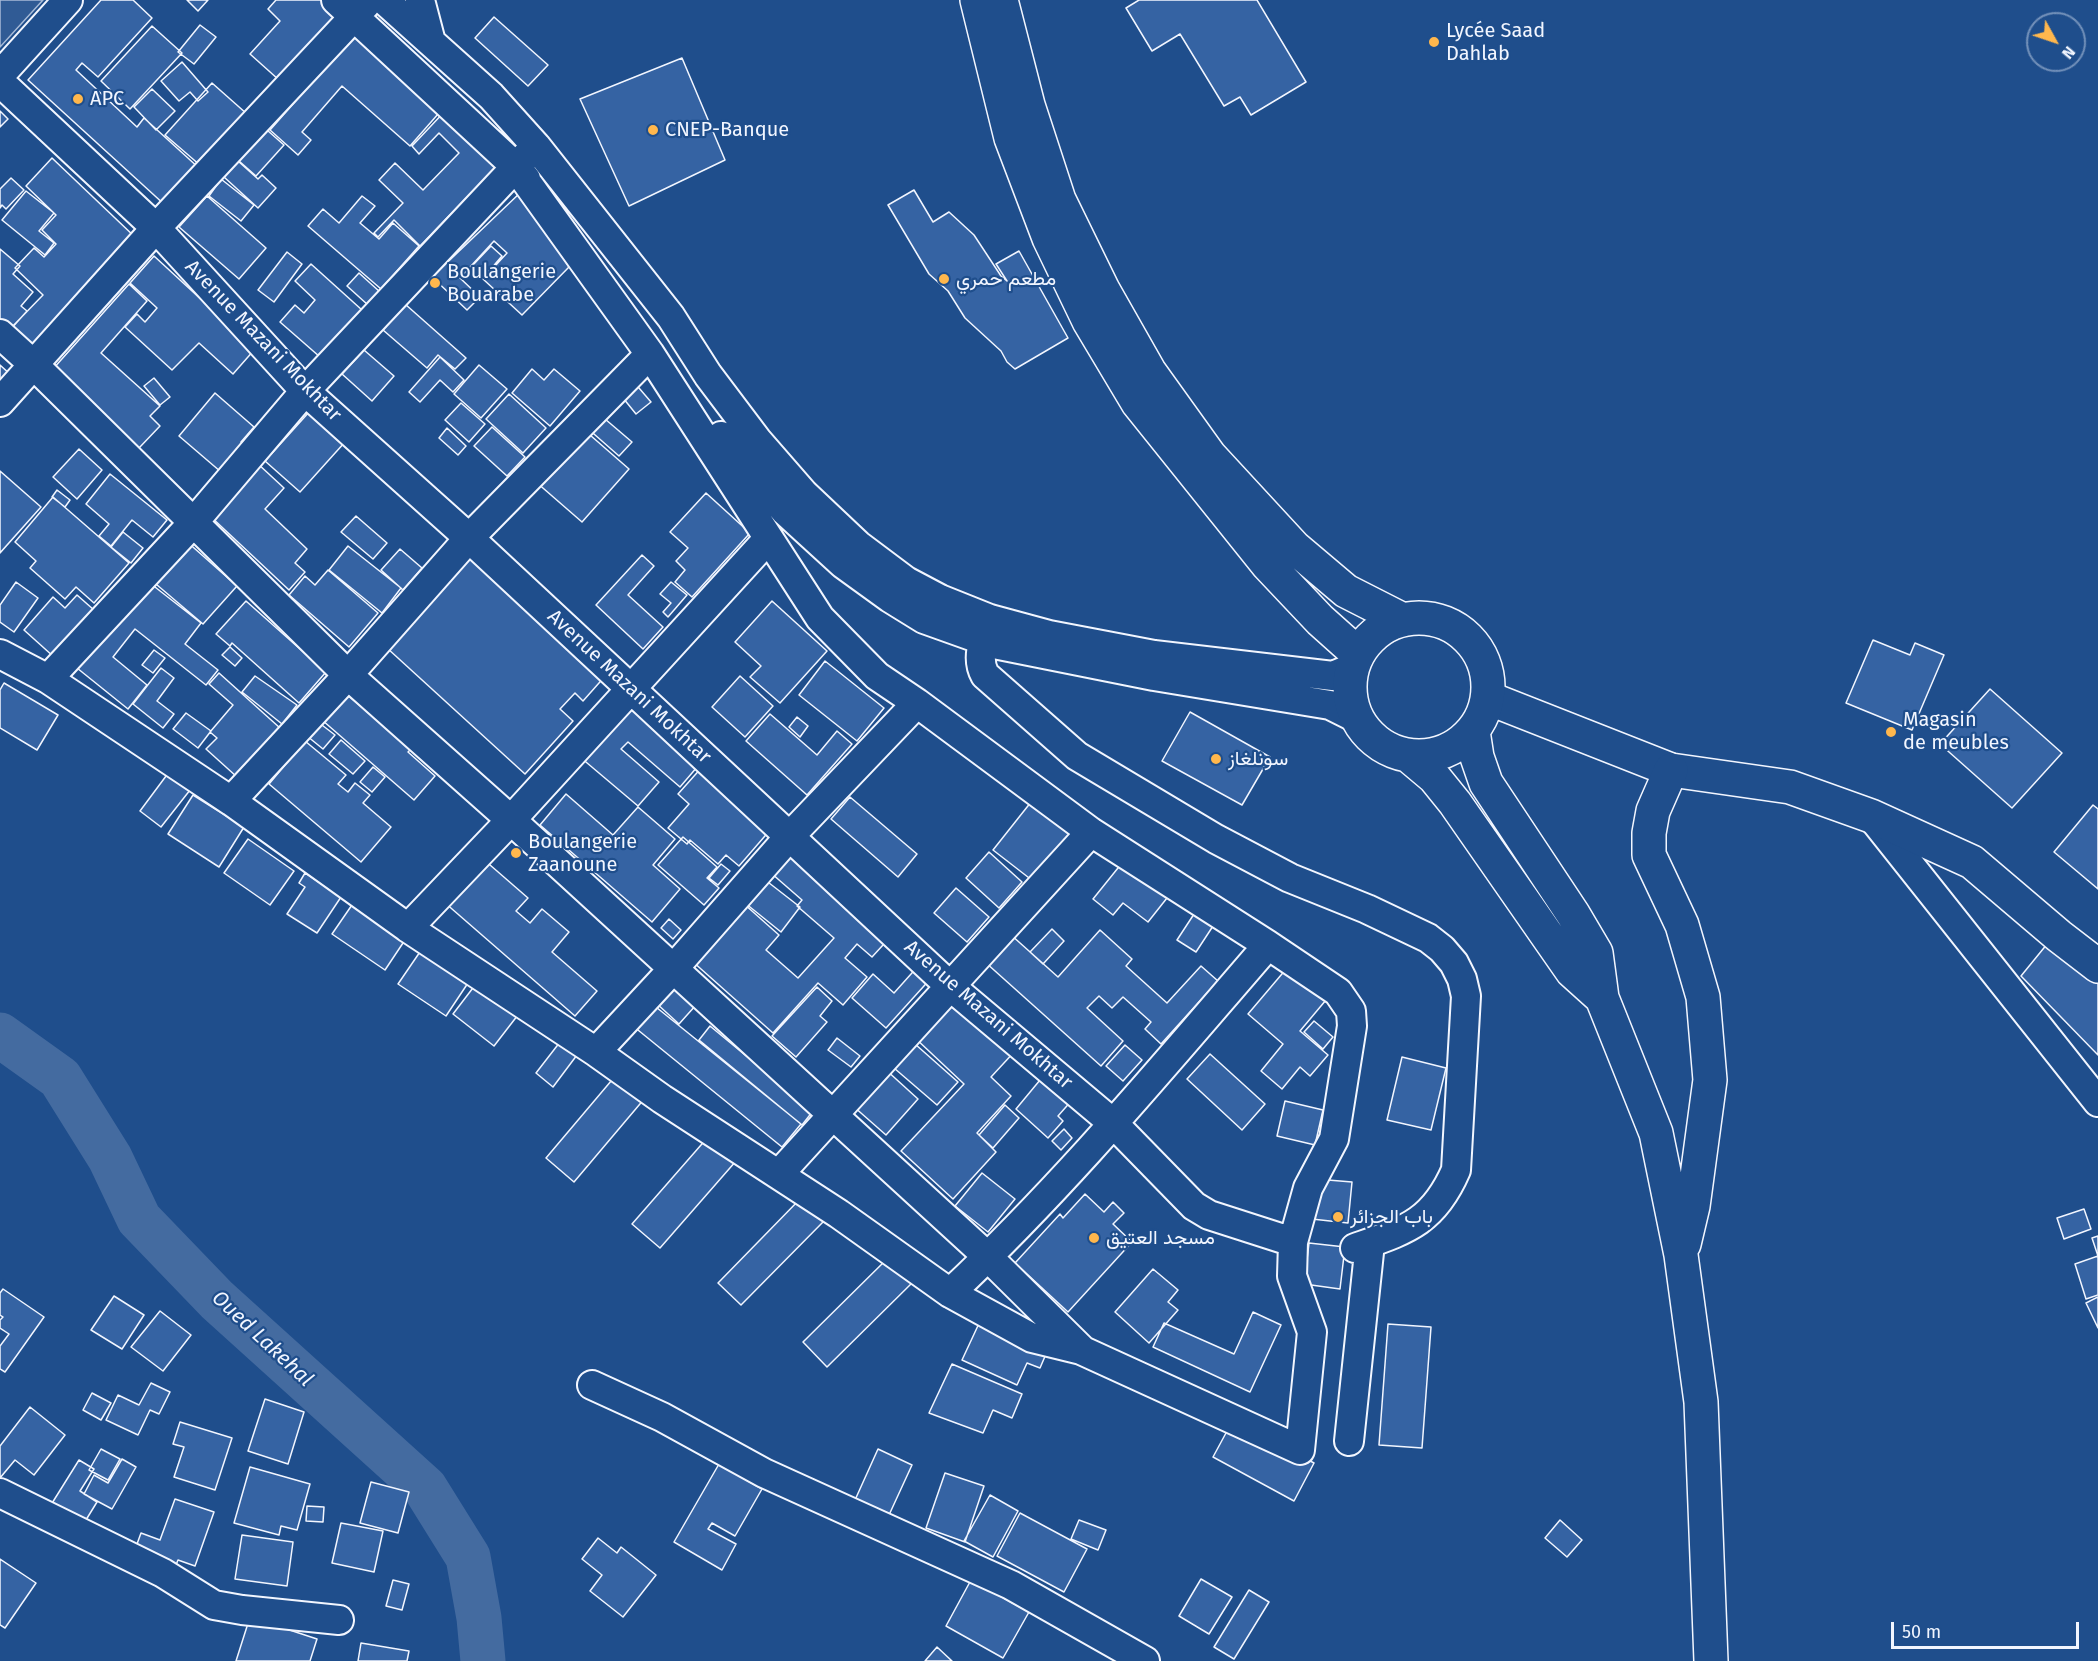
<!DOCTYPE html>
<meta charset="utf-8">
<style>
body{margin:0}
#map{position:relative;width:2098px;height:1661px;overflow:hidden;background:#1f4e8c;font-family:"Fira Sans",sans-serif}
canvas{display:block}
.north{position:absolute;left:2026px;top:12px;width:60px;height:60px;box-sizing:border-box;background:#1f4e8c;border:2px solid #7391ba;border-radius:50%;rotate:130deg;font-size:16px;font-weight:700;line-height:24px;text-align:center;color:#f2f6ff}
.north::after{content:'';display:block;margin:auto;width:21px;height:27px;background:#ffb74d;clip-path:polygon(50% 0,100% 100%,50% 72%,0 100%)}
.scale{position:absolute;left:1891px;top:1622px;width:188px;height:27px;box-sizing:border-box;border:3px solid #f2f6ff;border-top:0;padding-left:8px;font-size:18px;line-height:21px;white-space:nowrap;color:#f2f6ff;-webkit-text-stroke:4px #1f4e8c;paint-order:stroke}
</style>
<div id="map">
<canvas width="2098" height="1661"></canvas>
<div class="north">N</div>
<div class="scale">50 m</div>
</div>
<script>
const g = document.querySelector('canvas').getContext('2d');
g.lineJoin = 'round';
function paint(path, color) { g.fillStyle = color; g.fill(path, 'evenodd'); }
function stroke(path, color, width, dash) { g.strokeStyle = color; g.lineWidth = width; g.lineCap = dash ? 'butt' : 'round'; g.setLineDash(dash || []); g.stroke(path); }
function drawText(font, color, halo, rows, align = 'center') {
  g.font = font + ' "Fira Sans",Vazirmatn,sans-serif'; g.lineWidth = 4.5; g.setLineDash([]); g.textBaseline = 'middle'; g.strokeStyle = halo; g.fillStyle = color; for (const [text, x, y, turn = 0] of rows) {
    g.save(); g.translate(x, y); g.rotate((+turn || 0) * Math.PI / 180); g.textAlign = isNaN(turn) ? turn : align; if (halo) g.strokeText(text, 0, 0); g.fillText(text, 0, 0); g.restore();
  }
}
const built = new Path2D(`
 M 0,0 L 43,0 L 0,47 Z`);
const river = new Path2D(`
 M 0,1035 L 60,1078 L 110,1158 L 139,1219 L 217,1300 L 425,1488 L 468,1557 L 479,1618 L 483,1661`);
const building = new Path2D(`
 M 101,0 L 133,0 L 152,18 L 98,77 L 82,63 L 76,70 L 137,127 L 144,118 L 200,169 L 166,206 L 28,80 Z
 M 187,0 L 208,0 L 198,11 Z
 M 276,0 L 336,0 L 345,9 L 279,80 L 250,54 L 280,21 L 268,9 Z
 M 1139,0 L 1257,0 L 1306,82 L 1251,115 L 1240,97 L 1224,106 L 1180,34 L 1152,51 L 1126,8 Z
 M 494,17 L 548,65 L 528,86 L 475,38 Z
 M 200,25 L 216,37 L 194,64 L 178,52 Z
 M 152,26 L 182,53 L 130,109 L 101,81 Z
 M 359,29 L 446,105 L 410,146 L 342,86 L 302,132 L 311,140 L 298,155 L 270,130 Z
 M 682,58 L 725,160 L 629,206 L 580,99 Z
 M 182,62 L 208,92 L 198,101 L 190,92 L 179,101 L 161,81 Z
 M 212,83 L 247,114 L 201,166 L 165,135 Z
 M 152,89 L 175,111 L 156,130 L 134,107 Z
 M 446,110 L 500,163 L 420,246 L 394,220 L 378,237 L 374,233 L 403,203 L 379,180 L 395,163 L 423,190 L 459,153 L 439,133 L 419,154 L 412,146 Z
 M 0,111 L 8,119 L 0,127 Z
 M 267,130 L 284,145 L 256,176 L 239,161 Z
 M 52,158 L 136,238 L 31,350 L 9,330 L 43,295 L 15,268 L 34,248 L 44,257 L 56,244 L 42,230 L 56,215 L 26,186 Z
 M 238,161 L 258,179 L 262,175 L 276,188 L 258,208 L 224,177 Z
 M 11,178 L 24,190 L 6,209 L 2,205 L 0,208 L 0,189 Z
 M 221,179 L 254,205 L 241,221 L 209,196 Z
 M 914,190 L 933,222 L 949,212 L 974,235 L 1001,276 L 1007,281 L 996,264 L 1019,251 L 1068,338 L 1015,369 L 1007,362 L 1001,351 L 965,318 L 948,291 L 929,274 L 888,205 Z
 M 26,191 L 54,213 L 39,231 L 54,243 L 45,255 L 2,220 Z
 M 522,191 L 569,267 L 522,315 L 483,279 L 507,253 L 494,241 L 460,278 L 480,297 L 467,310 L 432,277 Z
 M 207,196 L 266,248 L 239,279 L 179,227 Z
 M 362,196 L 375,206 L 360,223 L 379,239 L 393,223 L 419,246 L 381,289 L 308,226 L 323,209 L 339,223 Z
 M 491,246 L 502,256 L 484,277 L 472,266 Z
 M 0,249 L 20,266 L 13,274 L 33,292 L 21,306 L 27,311 L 10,330 L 0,321 Z
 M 287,252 L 302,264 L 274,302 L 258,290 Z
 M 154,256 L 255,349 L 233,374 L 199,343 L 172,370 L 125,327 L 137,314 L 145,322 L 157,308 L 130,283 Z
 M 311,264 L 362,310 L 320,357 L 280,322 L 295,305 L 304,313 L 315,300 L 295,281 Z
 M 359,273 L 380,292 L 368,305 L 347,286 Z
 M 129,284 L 147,301 L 101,353 L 160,406 L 150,416 L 160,426 L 139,448 L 52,370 Z
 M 405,304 L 466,358 L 455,369 L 438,355 L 427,368 L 383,330 Z
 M 364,350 L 394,376 L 372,401 L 342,374 Z
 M 440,357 L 464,380 L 453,392 L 440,380 L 420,402 L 409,392 Z
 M 0,365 L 11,375 L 0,387 Z
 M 479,365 L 507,389 L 481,418 L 454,394 Z
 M 532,369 L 544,380 L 554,369 L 580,391 L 550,426 L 512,393 Z
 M 154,378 L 170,397 L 160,405 L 144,386 Z
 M 633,381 L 651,402 L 636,414 L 619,393 Z
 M 215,393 L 254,427 L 241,442 L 244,445 L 221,472 L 179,436 Z
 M 509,394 L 546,428 L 523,453 L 486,419 Z
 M 319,401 L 354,432 L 300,492 L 265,461 Z
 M 461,403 L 485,424 L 469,442 L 445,420 Z
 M 598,413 L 632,442 L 619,456 L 586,427 Z
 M 492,427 L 525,457 L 507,476 L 474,446 Z
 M 447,428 L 466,446 L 458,455 L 439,438 Z
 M 582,428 L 629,469 L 582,522 L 536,482 Z
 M 79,449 L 102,470 L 77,499 L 53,477 Z
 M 257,463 L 284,488 L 265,509 L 307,549 L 295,563 L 305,572 L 289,590 L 209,515 Z
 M 0,471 L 41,507 L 0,553 Z
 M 110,474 L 167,520 L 153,537 L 132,520 L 111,546 L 99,536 L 109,524 L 86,504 Z
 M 57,490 L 70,500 L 65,507 L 52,497 Z
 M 706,493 L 750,533 L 692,597 L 675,582 L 685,570 L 676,561 L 688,548 L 670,532 Z
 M 53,497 L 129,563 L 94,603 L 76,587 L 65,599 L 30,568 L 36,561 L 15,542 Z
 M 356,516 L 387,543 L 373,559 L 341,532 Z
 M 123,532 L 143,548 L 131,563 L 111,547 Z
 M 185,540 L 237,586 L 203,624 L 150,579 Z
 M 348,546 L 401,588 L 382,613 L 329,570 Z
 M 400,549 L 422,568 L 403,590 L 381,570 Z
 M 474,553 L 607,674 L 583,701 L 575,693 L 560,709 L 573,721 L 525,774 L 387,648 Z
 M 642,555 L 654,566 L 628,595 L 663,627 L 643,649 L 596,605 Z
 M 328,570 L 378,613 L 349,647 L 289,595 L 305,576 L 315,585 Z
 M 146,580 L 201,623 L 185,644 L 218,670 L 206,685 L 135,629 L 113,657 L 147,685 L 128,709 L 77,668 Z
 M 16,582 L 38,598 L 14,632 L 0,622 L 0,605 Z
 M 671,582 L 687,595 L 668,617 L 663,612 L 671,603 L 660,594 Z
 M 77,595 L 94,610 L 54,657 L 24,630 L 53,597 L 65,608 Z
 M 246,601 L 326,672 L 299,703 L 232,643 L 230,646 L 216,634 Z
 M 772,601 L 827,651 L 780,703 L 750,677 L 761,666 L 735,642 Z
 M 1873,640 L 1910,655 L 1915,643 L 1944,655 L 1912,730 L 1846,703 Z
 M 230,647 L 242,658 L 235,666 L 222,655 Z
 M 154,650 L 165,658 L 153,673 L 142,665 Z
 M 825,661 L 884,708 L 857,741 L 799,695 Z
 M 161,668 L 174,678 L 157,701 L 174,714 L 163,728 L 133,704 Z
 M 219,673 L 280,728 L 237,777 L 206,749 L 217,738 L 210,732 L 233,705 L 209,684 Z
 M 255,676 L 297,705 L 282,724 L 242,692 Z
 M 740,676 L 773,706 L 745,737 L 712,707 Z
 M 4,683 L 58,715 L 37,750 L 0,728 L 0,690 Z
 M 1990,689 L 2062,753 L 2012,808 L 1940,744 Z
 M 345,693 L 411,749 L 408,752 L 435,776 L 414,800 L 322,720 Z
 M 632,697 L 704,759 L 680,787 L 628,742 L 621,749 L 659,782 L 638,806 L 580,757 Z
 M 1190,712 L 1270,757 L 1242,805 L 1162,761 Z
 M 186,713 L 211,731 L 198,748 L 173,729 Z
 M 770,714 L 817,755 L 837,731 L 852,744 L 807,795 L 746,741 Z
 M 797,717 L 808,726 L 800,737 L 789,727 Z
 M 318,722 L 335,735 L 323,749 L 307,736 Z
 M 341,740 L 365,761 L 353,774 L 329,754 Z
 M 305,741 L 346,775 L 338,784 L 348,792 L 355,783 L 370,795 L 363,803 L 391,827 L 361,862 L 269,784 Z
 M 703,766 L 771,829 L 739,866 L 726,855 L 718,864 L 690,840 L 687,844 L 668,828 L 689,804 L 678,794 Z
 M 373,767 L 385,777 L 372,792 L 360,782 Z
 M 172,768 L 194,785 L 161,827 L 140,811 Z
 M 566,794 L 613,835 L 638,807 L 675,839 L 653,865 L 680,889 L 652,922 L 540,825 Z
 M 193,795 L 244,827 L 219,867 L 168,834 Z
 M 850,797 L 917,854 L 898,877 L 831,819 Z
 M 1035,797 L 1074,828 L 1033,881 L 993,850 Z
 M 2093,805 L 2098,809 L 2098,889 L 2054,852 Z
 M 683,837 L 717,867 L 707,878 L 719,888 L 704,905 L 658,865 Z
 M 248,839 L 294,871 L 270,905 L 224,873 Z
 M 795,846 L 894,933 L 872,957 L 857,944 L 845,958 L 867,977 L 843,1005 L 818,983 L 773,1033 L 692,961 L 743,903 L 779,935 L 766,950 L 798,978 L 834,938 L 797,906 L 802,900 L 771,873 Z
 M 989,852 L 1022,882 L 999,908 L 966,878 Z
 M 482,858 L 528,898 L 516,911 L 530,923 L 542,909 L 569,932 L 552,952 L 597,991 L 575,1016 L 444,902 Z
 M 1122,863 L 1167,898 L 1148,922 L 1123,903 L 1113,915 L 1093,899 Z
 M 721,864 L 730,871 L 718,885 L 709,878 Z
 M 305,873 L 341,897 L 317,933 L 287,914 L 305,887 L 299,883 Z
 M 764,879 L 800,907 L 781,932 L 745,903 Z
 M 956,888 L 989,917 L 967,942 L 934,913 Z
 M 354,902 L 407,937 L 385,970 L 332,934 Z
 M 1196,911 L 1215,923 L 1196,952 L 1177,940 Z
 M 669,919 L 681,930 L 673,939 L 661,928 Z
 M 1052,929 L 1064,941 L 1043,964 L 1030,952 Z
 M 1100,930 L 1132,959 L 1126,966 L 1167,1003 L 1201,966 L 1218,981 L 1161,1044 L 1145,1029 L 1151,1022 L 1123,997 L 1112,1008 L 1099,996 L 1087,1008 L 1123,1041 L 1101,1066 L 985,962 L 1010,934 L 1058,977 Z
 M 2052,938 L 2098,975 L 2098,1055 L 2021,976 Z
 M 424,946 L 472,977 L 446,1016 L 398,984 Z
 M 920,964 L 933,976 L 886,1028 L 852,998 L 873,974 L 894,993 Z
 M 1287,968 L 1326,1000 L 1300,1031 L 1328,1055 L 1310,1076 L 1300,1067 L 1282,1089 L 1261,1071 L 1283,1044 L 1248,1014 Z
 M 479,980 L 521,1011 L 494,1046 L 453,1014 Z
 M 673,984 L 696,1005 L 679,1024 L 656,1003 Z
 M 817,987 L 832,1001 L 820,1016 L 827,1022 L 796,1057 L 772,1036 Z
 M 955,994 L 1016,1050 L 991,1077 L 1011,1096 L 977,1133 L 996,1152 L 953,1199 L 901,1151 L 964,1084 L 914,1037 Z
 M 651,1003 L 801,1124 L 782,1147 L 633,1026 Z
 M 1314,1021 L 1333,1037 L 1323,1049 L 1304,1032 Z
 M 710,1026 L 813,1111 L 802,1125 L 699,1040 Z
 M 837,1038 L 860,1056 L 851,1067 L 828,1050 Z
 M 560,1042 L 577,1055 L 553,1087 L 536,1073 Z
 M 915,1044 L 958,1082 L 937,1105 L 894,1068 Z
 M 1125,1045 L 1142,1060 L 1123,1081 L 1106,1066 Z
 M 1210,1054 L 1265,1104 L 1242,1130 L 1187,1079 Z
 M 1402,1057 L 1446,1068 L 1431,1130 L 1387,1120 Z
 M 885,1069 L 918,1099 L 886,1135 L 853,1106 Z
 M 617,1074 L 645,1098 L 574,1182 L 546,1158 Z
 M 1045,1074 L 1073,1099 L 1058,1116 L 1063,1121 L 1048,1138 L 1016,1109 Z
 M 1285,1101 L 1323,1110 L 1315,1145 L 1277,1136 Z
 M 1005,1105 L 1019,1118 L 993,1148 L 979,1135 Z
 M 1064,1129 L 1072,1138 L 1061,1150 L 1052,1141 Z
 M 708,1137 L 736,1161 L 660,1248 L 632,1224 Z
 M 982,1173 L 1015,1199 L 988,1232 L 955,1206 Z
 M 1316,1179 L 1352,1182 L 1348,1223 L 1312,1219 Z
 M 1085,1194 L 1104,1212 L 1113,1202 L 1124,1213 L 1113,1224 L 1132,1242 L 1068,1312 L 1015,1263 L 1060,1214 L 1063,1218 Z
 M 801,1198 L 824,1221 L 741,1305 L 718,1283 Z
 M 2084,1209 L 2091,1229 L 2064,1239 L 2057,1218 Z
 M 2098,1236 L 2098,1295 L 2086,1299 L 2075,1264 L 2098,1256 L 2092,1238 Z
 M 1309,1243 L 1345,1247 L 1340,1289 L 1304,1284 Z
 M 889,1257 L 914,1281 L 827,1367 L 803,1342 Z
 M 1153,1269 L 1178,1290 L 1168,1302 L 1178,1310 L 1149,1343 L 1115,1312 Z
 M 3,1289 L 44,1317 L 5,1372 L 0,1369 L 0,1346 L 9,1334 L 0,1328 L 0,1320 L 3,1317 L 0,1315 L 0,1293 Z
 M 114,1296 L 144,1315 L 122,1349 L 91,1330 Z
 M 2098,1297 L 2098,1328 L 2086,1303 Z
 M 160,1311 L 191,1335 L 163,1371 L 131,1347 Z
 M 1253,1312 L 1281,1325 L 1250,1392 L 1153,1347 L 1164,1323 L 1234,1354 Z
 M 982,1317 L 1049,1347 L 1040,1368 L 1027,1363 L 1017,1385 L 962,1360 Z
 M 1388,1324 L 1431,1327 L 1422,1448 L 1379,1445 Z
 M 952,1364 L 1022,1394 L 1012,1418 L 993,1410 L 983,1433 L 929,1413 Z
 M 151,1383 L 170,1392 L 159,1414 L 150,1410 L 138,1435 L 106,1420 L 118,1395 L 139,1405 Z
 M 92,1393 L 111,1403 L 101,1420 L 83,1410 Z
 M 265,1399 L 304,1412 L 288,1464 L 248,1451 Z
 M 30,1407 L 65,1435 L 34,1475 L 15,1460 L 0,1478 L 0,1446 Z
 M 1233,1420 L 1314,1463 L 1294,1501 L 1213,1457 Z
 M 180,1422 L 232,1438 L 215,1490 L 174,1477 L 184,1447 L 173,1444 Z
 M 101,1449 L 120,1459 L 108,1480 L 89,1470 Z
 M 878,1449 L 912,1465 L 889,1515 L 855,1500 Z
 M 122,1459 L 136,1467 L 112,1509 L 84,1494 L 94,1475 L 108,1483 Z
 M 79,1460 L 94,1469 L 80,1491 L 97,1502 L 81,1528 L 49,1508 Z
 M 719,1464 L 762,1489 L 735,1536 L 712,1523 L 708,1529 L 736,1544 L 722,1570 L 674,1542 Z
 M 250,1467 L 310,1484 L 297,1530 L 281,1526 L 279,1535 L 234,1523 Z
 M 945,1473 L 984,1486 L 965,1542 L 926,1528 Z
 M 371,1482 L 409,1492 L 398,1533 L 360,1523 Z
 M 990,1495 L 1018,1511 L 993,1557 L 964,1541 Z
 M 175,1499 L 214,1512 L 195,1566 L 178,1560 L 174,1570 L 133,1555 L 141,1533 L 160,1540 Z
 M 307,1506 L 324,1507 L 323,1522 L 306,1521 Z
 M 1020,1513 L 1087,1549 L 1064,1592 L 997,1556 Z
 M 1079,1520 L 1106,1530 L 1098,1550 L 1071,1539 Z
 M 1560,1520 L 1582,1540 L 1567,1557 L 1545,1538 Z
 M 341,1523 L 383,1531 L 374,1572 L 332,1563 Z
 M 242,1535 L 293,1542 L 287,1586 L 235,1579 Z
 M 598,1538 L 617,1553 L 621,1547 L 656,1575 L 623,1617 L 590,1591 L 602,1575 L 582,1559 Z
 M 0,1559 L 36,1583 L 5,1628 L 0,1625 Z
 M 1201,1579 L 1232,1597 L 1209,1634 L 1179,1616 Z
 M 393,1580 L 409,1584 L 402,1610 L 386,1606 Z
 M 971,1580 L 1029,1612 L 1003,1658 L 946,1626 Z
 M 1249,1590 L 1269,1602 L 1234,1659 L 1214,1647 Z
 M 250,1617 L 317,1639 L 310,1661 L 236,1661 Z
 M 361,1643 L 409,1651 L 407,1661 L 358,1661 Z
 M 937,1647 L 952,1661 L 925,1661 Z`);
const minor = new Path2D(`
 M 336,0 L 515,166 L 526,179
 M 384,0 L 491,96 L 536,146 L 671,317 L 708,375 L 757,440 L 804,494 L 858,545 L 906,581 L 940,599 L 990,619 L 1049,635 L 1154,655 L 1333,676 L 1352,668
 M 420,0 L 431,42
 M 0,75 L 68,0
 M 0,82 L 156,228 L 305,391 L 469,538 L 950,986 L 1114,1124 L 1194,1206 L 1209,1215 L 1293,1242
 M 0,334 L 34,365 L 348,675 L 511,820 L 988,1257 L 1081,1349
 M 0,402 L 156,228 L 366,4
 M 721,436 L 785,511 L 843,564 L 890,598 L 924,619 L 994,644 L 1154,676 L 1330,705 L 1356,718
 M 989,624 C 983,641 976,659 985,675 L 1077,756 L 1216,839 L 1290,878 L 1367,909 L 1428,938 L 1442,949 L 1454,963 L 1462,979 L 1466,996 L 1456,1170 C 1433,1223 1406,1230 1355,1248
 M 0,654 L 48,679 L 231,801 L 408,928 L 596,1052 L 662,1099 L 839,1214 L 950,1293 L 1032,1338 L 1081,1350 L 1300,1450 L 1312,1332 L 1292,1276 L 1293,1242 L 1308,1188 L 1334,1139 L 1352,1026 L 1351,1011 L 1338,992 L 1268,945 L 1091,832 L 917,703 L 877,676 L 820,618 L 650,354 L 515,166
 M 48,679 L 193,523 L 305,391 L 528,154
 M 231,801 L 348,675 L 469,538 L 650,354
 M 1871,816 L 2098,1102
 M 408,928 L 511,820 L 768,539
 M 596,1052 L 674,968 L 789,837 L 917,703
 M 779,1174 L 1091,832
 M 950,1293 C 1065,1185 1165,1064 1268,945
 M 592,1385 L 662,1417 L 764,1473 L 1011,1585 L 1145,1661
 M 1349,1441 L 1370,1243
 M 0,1493 L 163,1573 L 214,1605 L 242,1610 L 339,1620`);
const major = new Path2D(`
 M 1488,698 L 1671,770 L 1790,787 L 1871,816 L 1972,862 L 2059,936 L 2098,966`);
const highway = new Path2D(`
 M 977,0 L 1011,138 L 1049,238 L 1089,321 L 1138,403 L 1268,565 L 1320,620 L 1358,654
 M 1001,0 L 1028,105 L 1059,200 L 1103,290 L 1149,371 L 1210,456 L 1294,547 L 1346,591 L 1401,619
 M1350 687a69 69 0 1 1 138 0a69 69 0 1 1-138 0Z
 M 1473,731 L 1477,757 L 1486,783 L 1573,914 L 1596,953 L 1602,998 L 1656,1133 L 1681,1255 L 1701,1402 L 1711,1661
 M 1409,756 L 1434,777 L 1455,803 L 1572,971 L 1602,998
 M 1671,770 L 1653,811 L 1649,833 L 1649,855 L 1682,925 L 1703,997 L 1710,1080 L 1693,1206 L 1684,1244`);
const markers = [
 [1434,42,6,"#ffb74d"],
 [78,99,6,"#ffb74d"],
 [653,130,6,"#ffb74d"],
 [944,279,6,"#ffb74d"],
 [435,283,6,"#ffb74d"],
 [1891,732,6,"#ffb74d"],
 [1216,759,6,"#ffb74d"],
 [516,853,6,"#ffb74d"],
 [1338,1217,6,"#ffb74d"],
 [1094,1238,6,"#ffb74d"]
];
const poiNames = [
 ["Lycée Saad",1446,31],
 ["Dahlab",1446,54],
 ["APC",90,99],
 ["CNEP-Banque",665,130],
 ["Boulangerie",447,272],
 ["Bouarabe",447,295],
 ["مطعم حمري",956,279],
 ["Magasin",1903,720],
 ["de meubles",1903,743],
 ["سونلغاز",1228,759],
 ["Boulangerie",528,842],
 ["Zaanoune",528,865],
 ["باب الجزائر",1350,1217],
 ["مسجد العتيق",1106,1238]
];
const streetNames = [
 ["Avenue Mazani Mokhtar",263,341,46],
 ["Avenue Mazani Mokhtar",629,687,43],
 ["Avenue Mazani Mokhtar",988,1015,41]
];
const waterNames = [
 ["Oued Lakehal",262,1339,43]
];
paint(built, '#305b95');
stroke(built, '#a8bbd7', 1.5);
stroke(river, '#446ba0', 45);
paint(building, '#3563a3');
stroke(building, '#f2f6ff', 1.5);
stroke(minor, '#f2f6ff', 32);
stroke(major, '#f2f6ff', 36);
stroke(highway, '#f2f6ff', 36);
stroke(minor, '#1f4e8c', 28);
stroke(major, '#1f4e8c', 33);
stroke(highway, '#1f4e8c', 33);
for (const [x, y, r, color] of markers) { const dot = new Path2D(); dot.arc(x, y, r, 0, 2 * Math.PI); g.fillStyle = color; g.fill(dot); stroke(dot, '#1f4e8c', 2); }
drawText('20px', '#f2f6ff', '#1f4e8c', poiNames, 'left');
drawText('20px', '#f2f6ff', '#1f4e8c', streetNames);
drawText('italic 21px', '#f2f6ff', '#1f4e8c', waterNames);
</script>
